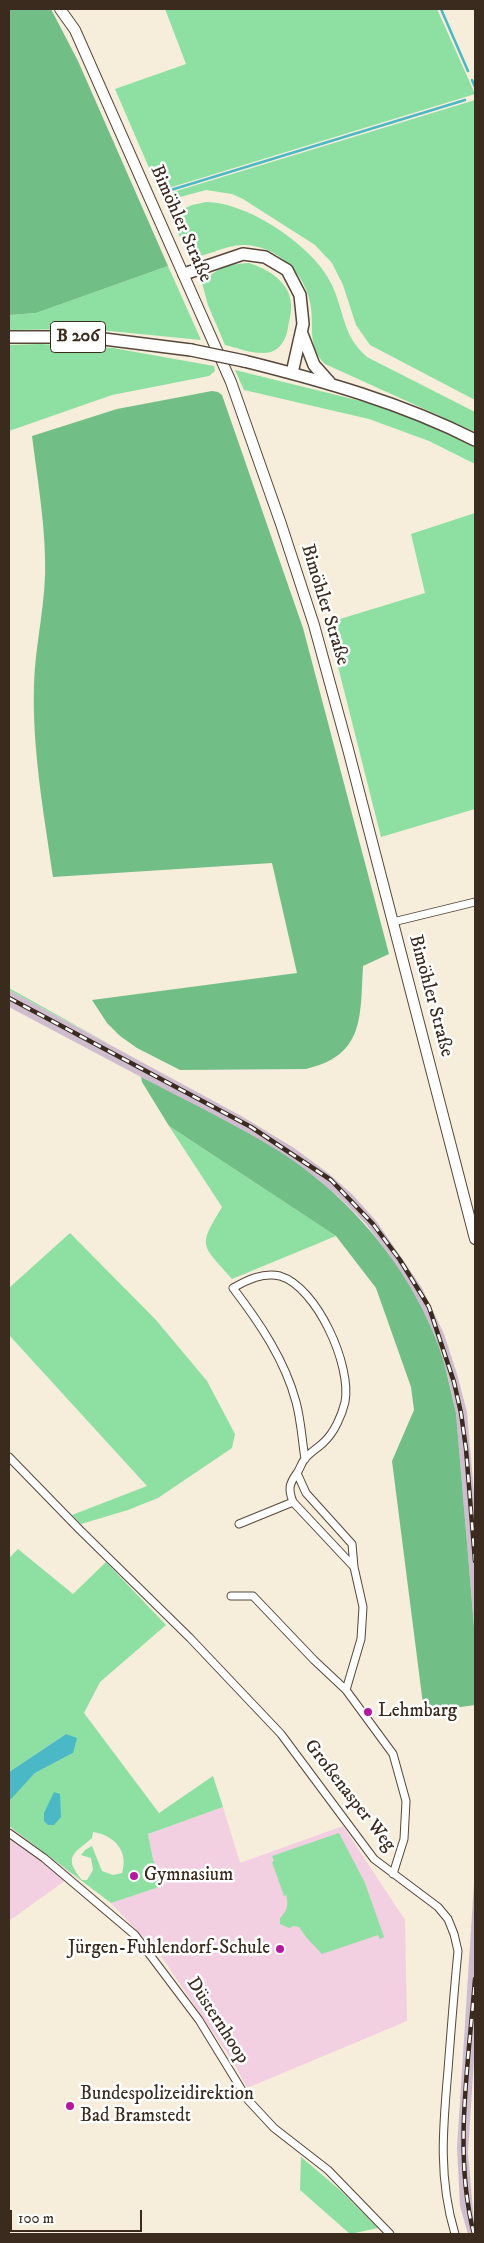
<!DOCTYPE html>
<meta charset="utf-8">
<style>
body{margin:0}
#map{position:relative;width:484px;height:2243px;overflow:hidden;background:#f6eddb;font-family:"IM FELL DW Pica",serif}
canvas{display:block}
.frame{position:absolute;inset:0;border:10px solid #3b2a1e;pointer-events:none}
.scale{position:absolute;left:10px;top:2210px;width:132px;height:22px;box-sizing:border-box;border:2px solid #3b2a1e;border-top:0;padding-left:6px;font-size:15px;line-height:18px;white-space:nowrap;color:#3b2a1e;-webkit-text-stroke:4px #fff;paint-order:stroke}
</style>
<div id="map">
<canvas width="484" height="2243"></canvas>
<div class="frame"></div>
<div class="scale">100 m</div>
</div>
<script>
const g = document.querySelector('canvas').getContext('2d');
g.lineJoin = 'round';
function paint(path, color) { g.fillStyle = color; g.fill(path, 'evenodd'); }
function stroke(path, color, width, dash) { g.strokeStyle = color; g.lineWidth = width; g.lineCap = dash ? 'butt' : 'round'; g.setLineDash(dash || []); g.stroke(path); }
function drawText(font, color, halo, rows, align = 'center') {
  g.font = font + ' "IM FELL DW Pica",serif'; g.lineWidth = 5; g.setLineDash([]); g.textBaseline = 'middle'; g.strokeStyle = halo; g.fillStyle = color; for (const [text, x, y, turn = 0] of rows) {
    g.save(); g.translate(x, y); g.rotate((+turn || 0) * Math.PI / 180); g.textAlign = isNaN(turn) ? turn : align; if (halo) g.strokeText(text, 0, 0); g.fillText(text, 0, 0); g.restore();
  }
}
const built = new Path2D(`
 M 223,1807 L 240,1863 L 343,1826 L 405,1920 L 407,2021 L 247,2088 L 235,2065 L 161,1956 L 111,1903 L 162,1886 L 153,1859 L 148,1834 Z
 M 9,1826 L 73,1875 L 9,1921 Z`);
const industrial = new Path2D(`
 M 9,990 L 243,1117 L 294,1148 L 328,1173 L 352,1194 L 377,1222 L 422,1288 L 444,1334 L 457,1374 L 467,1412 L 475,1505 L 475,1638 L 456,1413 L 448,1377 L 435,1337 L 413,1293 L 390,1256 L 366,1224 L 343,1201 L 319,1180 L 284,1155 L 237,1128 L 9,1007 Z
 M 475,1867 L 475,2044 L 468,2152 L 475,2234 L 468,2234 L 460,2206 L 457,2148 Z`);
const green = new Path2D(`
 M 165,9 L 437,9 L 475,94 L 159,191 L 115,89 L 186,64 Z
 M 475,100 L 475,400 L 370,345 L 356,325 L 343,285 L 332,263 L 315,245 L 243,199 L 232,194 L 206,190 L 165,201 L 160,196 Z
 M 206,202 C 248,202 315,247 332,285 C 345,313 342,335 367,357 L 475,412 L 475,432 L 325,364 C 306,346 315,325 310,302 C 304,272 276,246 245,245 C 227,244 210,255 192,258 L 185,248 L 170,215 L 192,205 Z
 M 249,263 C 268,269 290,282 291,304 C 292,312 289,320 288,328 C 286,338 282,348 271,352 C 257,356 238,348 225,345 L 208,305 L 202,283 C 216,268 229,264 249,263 Z
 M 168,266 L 201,340 L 89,329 L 9,330 L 9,315 L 36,313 Z
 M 40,344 L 113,348 L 214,366 L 215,371 L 209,376 L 112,395 L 9,431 L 9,345 Z
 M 235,370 L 369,403 L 407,416 L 475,447 L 475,464 L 429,441 L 369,419 L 244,390 Z
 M 475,513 L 475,809 L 381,837 L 327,623 L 425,593 L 411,534 Z
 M 9,988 L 111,1045 L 9,990 Z
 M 169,1126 L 336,1236 L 232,1279 C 202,1244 197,1248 222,1207 Z
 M 70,1233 L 156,1320 L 207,1381 L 235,1434 L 232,1448 L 158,1498 L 128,1510 L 81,1524 L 72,1515 L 147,1486 L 9,1335 L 9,1288 Z
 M 18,1549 L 73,1594 L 106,1562 L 166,1625 L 100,1682 L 84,1713 L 159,1813 L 213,1776 L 223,1807 L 148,1834 L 153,1859 L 162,1886 L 111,1903 L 9,1826 L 9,1799 L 11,1798 L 35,1773 L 73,1753 L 66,1734 L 9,1772 L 9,1558 ZM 93,1832 C 114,1835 129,1851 122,1873 L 113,1875 L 102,1871 L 92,1846 L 85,1850 L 81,1855 L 91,1858 L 93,1870 L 87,1880 L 82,1880 C 62,1856 75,1853 92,1838 Z
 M 339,1833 L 365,1883 L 384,1937 L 380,1939 L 378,1935 L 322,1954 L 306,1937 L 299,1927 L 294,1926 L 289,1928 L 280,1924 L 280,1918 C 287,1911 289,1905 286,1895 L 284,1896 L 272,1862 L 274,1861 L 272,1856 Z
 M 301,2157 L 340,2190 L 378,2228 L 350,2234 L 300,2190 Z`);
const forest = new Path2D(`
 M 9,9 L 51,9 L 78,61 L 168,266 L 36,313 L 9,315 Z
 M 212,391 L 218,392 L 222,395 L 303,628 L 389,954 L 363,966 C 360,1017 365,1055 306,1069 L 180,1070 L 137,1048 L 120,1036 L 107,1023 L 92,1000 L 297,973 L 272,863 L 53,877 C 44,814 32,749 34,685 C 35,643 47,600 45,557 C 44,517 37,476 32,436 L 117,409 Z
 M 141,1077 C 189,1102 239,1126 285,1155 C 351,1199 405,1263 435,1337 C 445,1361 450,1388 456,1413 L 475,1638 L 475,1705 L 424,1712 L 392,1461 L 414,1410 L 411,1387 L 376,1288 L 336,1236 L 169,1126 L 142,1082 Z`);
const water = new Path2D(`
 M 66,1734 L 77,1738 L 73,1753 L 35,1773 L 11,1799 L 9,1799 L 9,1772 Z
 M 54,1792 L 60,1794 L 61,1817 L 54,1825 L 48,1825 L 44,1821 L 44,1813 Z`);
const stream = new Path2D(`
 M 441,9 L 468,71
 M 472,80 L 475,87
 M 161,193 L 465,100`);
const street = new Path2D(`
 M 393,922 L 475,902
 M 9,1457 L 80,1530 L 190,1638 L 281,1734 L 374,1859 L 438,1907 L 448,1919 L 454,1934 L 458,1951 C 454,1991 451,2031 448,2070 C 443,2127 438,2178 455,2234
 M 297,1473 C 300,1469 301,1464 304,1460 C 309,1453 318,1448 324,1442 C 334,1433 342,1415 345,1402 C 352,1366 317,1287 280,1276 C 263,1272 247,1280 233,1288 C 259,1322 285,1360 296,1402 C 301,1420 302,1440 305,1459
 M 239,1524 L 293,1502
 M 231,1596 L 253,1596 L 314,1660 L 346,1690 L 393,1754 L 406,1801 L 404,1839 L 393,1874
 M 346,1690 L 361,1639 L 363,1607 L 354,1567 L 352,1544 L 306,1493 L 297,1473 C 289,1484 288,1489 293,1502 L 354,1567
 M 9,1833 L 44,1858 L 135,1935 L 199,2020 L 248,2100 L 274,2128 L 328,2170 L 390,2234`);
const secondary = new Path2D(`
 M 60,9 L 75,30 L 231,382 L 281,524 L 314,625 L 348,749 L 475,1239`);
const primary = new Path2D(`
 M 184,274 L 243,254 L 265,257 L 287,270 L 300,295 L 303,324 L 292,373
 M 302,334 L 314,365 L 330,383
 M 9,337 L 88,337 L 191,350
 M 244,361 C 324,381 402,403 475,440`);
const rail = new Path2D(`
 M 9,998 L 251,1127 L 331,1180 L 373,1224 L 400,1260 L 429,1307 L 454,1382 L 461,1413 L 466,1449 L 475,1561
 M 474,2234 C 453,2153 469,2062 475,1979`);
const primaryBridge = new Path2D(`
 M 191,350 L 244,361`);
const markers = [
 [368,1712,5,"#b5179e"],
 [134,1876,5,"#b5179e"],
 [280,1949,5,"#b5179e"],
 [70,2106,5,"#b5179e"]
];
const shields = [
 [78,337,55]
];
const shieldNames = [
 ["B 206",78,337]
];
const streetNames = [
 ["Bimöhler Straße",180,224,66],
 ["Bimöhler Straße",324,605,73],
 ["Bimöhler Straße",430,996,75],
 ["Großenasper Weg",349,1796,52],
 ["Düsternhoop",217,2021,57]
];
const poiNames = [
 ["Lehmbarg",378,1712],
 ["Gymnasium",144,1876],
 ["Jürgen-Fuhlendorf-Schule",270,1949,"right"],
 ["Bundespolizeidirektion",80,2095],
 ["Bad Bramstedt",80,2117]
];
paint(built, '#f2cfe1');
paint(industrial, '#cfbdcf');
paint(green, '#8de0a1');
paint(forest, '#72be87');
paint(water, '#4bb8c6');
stroke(stream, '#4bb8c6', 2.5);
stroke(street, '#57473a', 9);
stroke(secondary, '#57473a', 12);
stroke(primary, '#57473a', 14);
stroke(street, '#fff', 7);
stroke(secondary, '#fff', 10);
stroke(primary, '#fff', 11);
stroke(rail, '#3b2a1e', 4.5);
stroke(rail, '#fff', 2.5, [8]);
stroke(primaryBridge, '#57473a', 14, []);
stroke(primaryBridge, '#fff', 11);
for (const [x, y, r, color] of markers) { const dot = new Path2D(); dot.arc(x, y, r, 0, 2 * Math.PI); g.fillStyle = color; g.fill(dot); stroke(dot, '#fff', 2); }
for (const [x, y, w] of shields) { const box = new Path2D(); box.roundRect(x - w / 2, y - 15.5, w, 31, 4); g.fillStyle = '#fff'; g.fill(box); stroke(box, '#3b2a1e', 1); }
drawText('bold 18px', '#3b2a1e', null, shieldNames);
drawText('19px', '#3b2a1e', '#fff', streetNames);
drawText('19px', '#3b2a1e', '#fff', poiNames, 'left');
</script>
